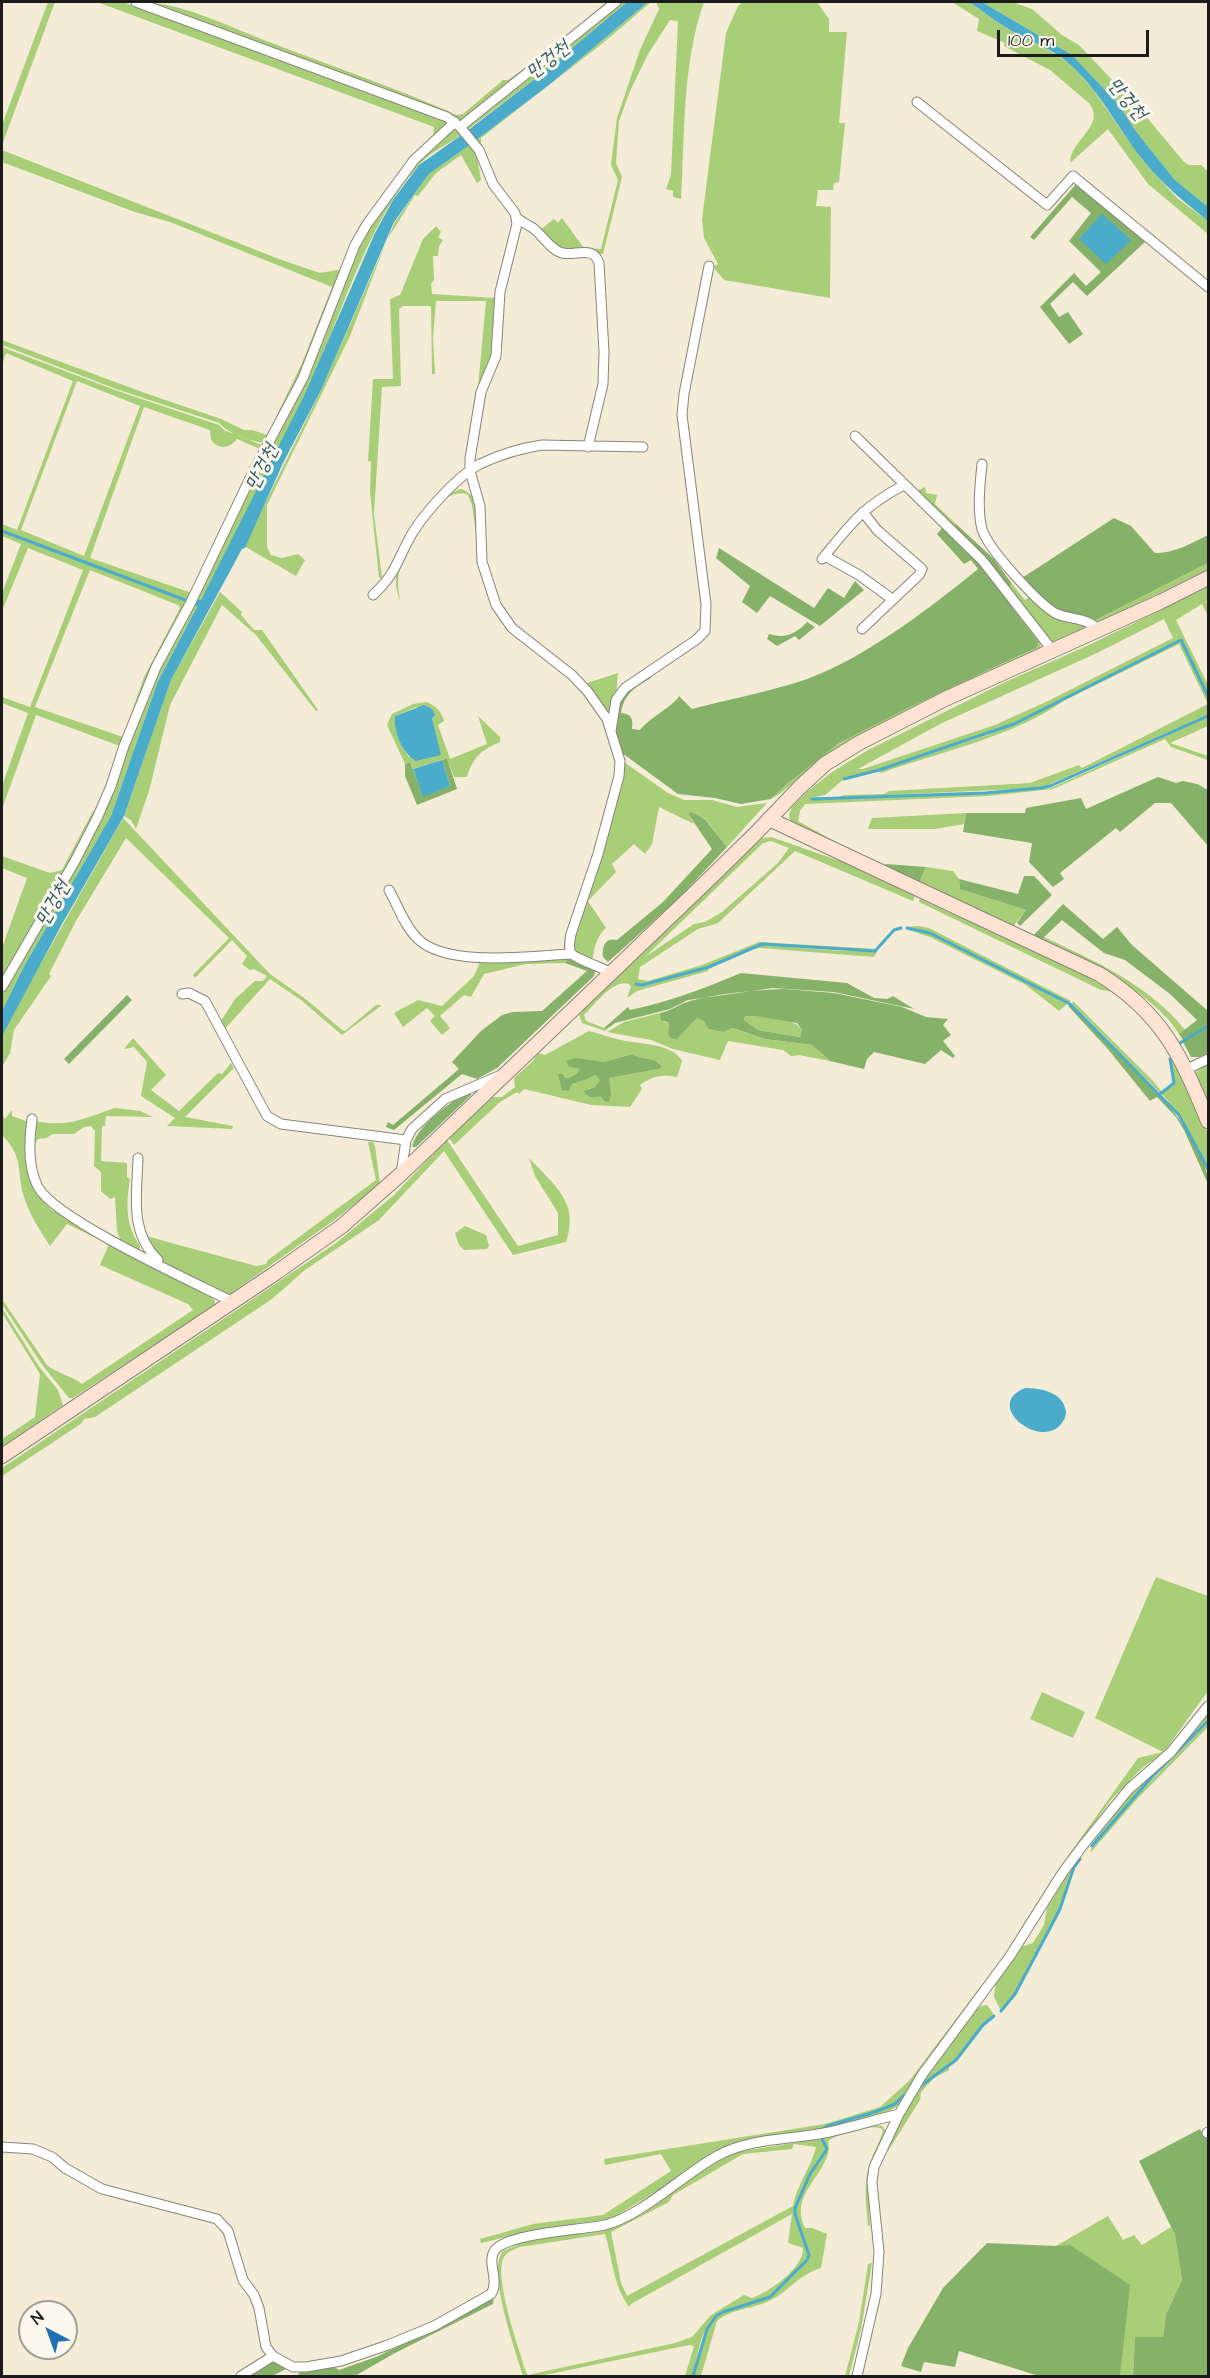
<!DOCTYPE html>
<meta charset="utf-8">
<style>
body{margin:0}
#map{position:relative;width:1210px;height:2378px;overflow:hidden;background:#f4ecd7;font-family:"Architects Daughter",sans-serif}
canvas{display:block}
.frame{position:absolute;inset:0;border:3px solid #1c1c1c;pointer-events:none}
.north{position:absolute;left:18px;top:2300px;width:60px;height:60px;box-sizing:border-box;background:#fbf7ec;border:2px solid #a29f99;border-radius:50%;rotate:319deg;font-size:16px;font-weight:700;line-height:24px;text-align:center;color:#1c1c1c}
.north::after{content:'';display:block;margin:auto;width:21px;height:27px;background:#1f6fb2;clip-path:polygon(50% 0,100% 100%,50% 72%,0 100%)}
.scale{position:absolute;left:997px;top:30px;width:152px;height:27px;box-sizing:border-box;border:3px solid #1c1c1c;border-top:0;padding-left:8px;font-size:18px;line-height:21px;white-space:nowrap;color:#1c1c1c;-webkit-text-stroke:4px #fbf7ec;paint-order:stroke}
</style>
<div id="map">
<canvas width="1210" height="2378"></canvas>
<div class="frame"></div>
<div class="north">N</div>
<div class="scale">100 m</div>
</div>
<script>
const g = document.querySelector('canvas').getContext('2d');
g.lineJoin = 'round';
function paint(path, color) { g.fillStyle = color; g.fill(path, 'evenodd'); }
function stroke(path, color, width, dash) { g.strokeStyle = color; g.lineWidth = width; g.lineCap = dash ? 'butt' : 'round'; g.setLineDash(dash || []); g.stroke(path); }
function drawText(font, color, halo, rows, align = 'center') {
  g.font = font + ' "Architects Daughter","Poor Story",sans-serif'; g.lineWidth = 6; g.setLineDash([]); g.textBaseline = 'middle'; g.strokeStyle = halo; g.fillStyle = color; for (const [text, x, y, turn = 0] of rows) {
    g.save(); g.translate(x, y); g.rotate((+turn || 0) * Math.PI / 180); g.textAlign = isNaN(turn) ? turn : align; if (halo) g.strokeText(text, 0, 0); g.fillText(text, 0, 0); g.restore();
  }
}
const green = new Path2D(`
 M 48,2 L 55,2 L 2,145 L 2,125 Z
 M 97,2 L 123,2 L 443,120 L 447,124 L 416,155 L 433,136 L 434,127 Z
 M 137,2 C 181,1 231,28 272,43 C 334,67 397,88 457,115 L 463,114 L 503,80 L 508,80 L 554,47 L 606,2 L 614,2 L 460,122 Z
 M 618,2 L 627,2 L 540,75 L 467,130 L 466,126 L 539,67 L 543,70 L 548,66 L 545,62 Z
 M 648,2 L 651,2 L 603,43 L 481,138 L 481,147 L 475,141 L 549,85 Z
 M 656,2 L 704,2 C 682,65 685,133 681,199 L 673,197 L 673,191 L 666,189 L 671,175 L 678,21 L 670,20 L 648,54 L 630,91 L 619,121 L 616,163 L 622,177 L 603,254 L 561,250 L 539,231 L 554,219 L 558,223 L 562,218 L 584,248 L 601,249 L 618,180 L 611,165 L 617,118 L 640,50 L 659,9 Z
 M 743,2 L 817,2 L 829,19 L 829,32 L 847,32 L 839,123 L 845,123 L 839,182 L 834,183 L 833,190 L 818,190 L 816,206 L 831,207 L 830,298 L 724,280 L 713,267 L 718,264 L 704,238 L 702,219 L 726,33 L 738,6 Z
 M 952,2 L 969,2 L 1006,28 L 1045,48 L 1071,64 L 1091,87 L 1141,158 L 1161,181 L 1177,198 L 1208,221 L 1208,234 L 1148,184 L 1108,129 L 1070,163 C 1070,140 1105,127 1090,104 L 1050,70 L 1004,46 L 1005,43 L 977,31 L 979,19 Z
 M 982,2 L 1012,2 L 1032,9 L 1062,35 L 1079,45 L 1139,108 L 1184,162 L 1189,165 L 1201,165 L 1208,172 L 1208,207 L 1174,179 L 1135,130 L 1119,105 L 1072,55 Z
 M 454,129 L 463,134 C 449,143 429,153 418,166 C 365,226 340,320 306,393 C 273,463 237,532 201,600 L 196,600 L 197,607 L 158,681 L 111,816 L 23,968 L 2,1011 L 2,990 L 76,861 L 157,667 L 286,413 L 356,246 L 397,183 L 450,130 Z
 M 471,144 L 476,151 L 481,180 L 477,183 L 461,155 L 436,173 L 418,196 L 415,195 L 387,240 L 350,336 L 267,505 L 267,547 L 271,555 L 282,558 L 298,554 L 305,560 L 296,576 L 244,546 L 322,388 L 395,222 L 429,174 Z
 M 2,150 L 279,259 L 320,273 L 343,269 L 309,358 L 278,422 L 276,417 L 302,363 L 332,287 L 170,222 L 135,212 L 2,162 Z
 M 436,226 L 441,232 L 438,237 L 443,240 L 439,246 L 438,256 L 433,256 L 434,280 L 431,284 L 432,294 L 496,298 C 495,325 497,366 478,387 L 486,301 L 436,301 L 433,338 L 435,374 L 432,374 L 431,306 L 403,306 L 399,309 L 401,386 L 382,387 L 374,514 L 382,578 L 379,578 L 370,492 L 371,462 L 368,461 L 373,379 L 393,379 L 390,299 L 400,295 L 423,239 Z
 M 2,340 L 145,393 L 221,419 L 244,430 L 252,430 L 270,436 L 264,443 C 249,441 229,434 219,423 L 116,389 L 2,345 Z
 M 2,347 L 115,390 L 219,425 L 224,430 L 264,446 L 262,450 L 237,439 C 229,449 219,450 211,440 L 210,430 L 144,407 L 90,558 L 192,593 L 189,600 L 2,530 L 2,524 L 17,530 L 73,381 L 6,353 L 2,365 ZM 77,381 L 140,406 L 84,556 L 21,530 Z
 M 925,487 L 926,493 L 937,495 L 935,504 L 956,524 L 952,528 L 915,492 Z
 M 461,489 L 466,491 L 472,496 L 475,507 L 477,541 L 472,505 L 468,495 C 440,481 405,553 399,573 C 397,583 399,592 400,601 C 398,594 395,586 396,578 C 399,553 435,495 461,489 Z
 M 943,527 L 976,557 L 1038,638 L 1041,647 L 1039,650 L 904,712 L 851,740 L 825,756 L 781,793 L 771,799 C 792,779 814,759 838,744 C 900,705 971,681 1036,648 L 1036,639 C 1006,597 980,564 942,528 Z
 M 2,531 L 188,601 L 120,746 L 36,715 L 2,809 L 2,786 L 28,713 L 2,703 L 2,697 L 30,707 L 83,570 L 28,548 L 2,611 L 2,593 L 21,544 L 2,536 ZM 90,570 L 178,605 L 180,608 L 144,677 L 123,737 L 35,707 Z
 M 1208,563 L 1208,569 L 1099,623 L 1092,622 Z
 M 1012,584 L 1025,600 L 1031,596 L 1088,626 L 1057,642 L 1050,641 L 1008,587 Z
 M 1208,587 L 1208,599 L 1206,601 L 1208,606 L 1208,616 L 1202,604 L 1176,620 L 1208,685 L 1208,704 L 1179,644 L 1065,700 C 1018,735 937,753 881,773 L 879,771 L 988,735 L 1010,726 L 878,770 L 844,779 L 825,795 L 811,798 L 986,794 L 1051,788 L 1208,717 L 1208,726 L 1170,743 L 1208,756 L 1208,760 L 1171,747 L 1165,739 L 1053,789 L 988,796 L 805,804 L 800,811 L 798,821 L 861,856 L 790,821 L 789,814 L 792,807 L 807,792 L 832,772 L 868,750 L 1003,683 L 1089,645 ZM 1164,619 L 1173,638 L 1048,701 L 995,725 L 863,769 L 858,769 L 940,724 L 1097,653 Z
 M 220,592 L 242,612 L 241,615 L 254,630 L 262,630 L 318,710 L 316,711 L 255,634 L 222,605 L 170,705 L 149,791 L 136,829 L 131,820 L 124,816 L 171,680 Z
 M 501,603 L 504,611 L 514,623 L 587,683 L 618,673 L 616,698 L 608,718 L 593,695 L 512,624 L 499,604 Z
 M 426,702 C 435,705 442,712 444,721 L 438,725 L 450,759 L 487,744 L 478,716 L 500,737 L 500,742 C 481,750 473,757 467,777 L 454,777 L 447,758 L 413,769 L 410,762 L 405,764 L 387,725 L 392,714 L 413,704 ZM 416,707 L 435,715 L 409,757 C 401,746 393,730 395,716 Z
 M 1208,704 L 1208,715 L 1041,788 L 840,797 L 843,795 L 884,794 L 889,791 L 1030,783 L 1079,765 L 1082,768 Z
 M 621,760 L 668,793 L 684,800 L 712,800 L 737,807 L 767,803 L 727,847 L 705,818 L 689,815 L 694,824 L 659,807 L 652,844 L 645,854 L 634,844 L 612,864 L 616,872 L 588,901 L 606,928 C 597,936 593,949 593,961 L 577,954 L 572,945 Z
 M 93,811 L 97,811 L 62,878 L 2,982 L 2,948 L 27,878 L 2,868 L 2,856 L 50,873 L 62,870 Z
 M 966,813 L 964,824 L 935,829 L 868,829 L 872,818 Z
 M 123,818 L 270,974 L 307,1000 L 342,1030 L 345,1031 L 376,1005 L 382,1005 L 342,1035 L 301,1000 L 270,979 L 223,1031 L 219,1024 L 235,999 L 255,981 L 263,981 L 267,976 L 254,969 L 250,970 L 242,964 L 247,956 L 232,940 L 195,978 L 193,975 L 229,938 L 126,838 L 76,921 L 49,974 L 51,976 L 14,1030 L 10,1053 L 2,1067 L 2,1036 L 8,1022 Z
 M 771,837 L 843,862 L 915,896 L 913,901 L 795,851 L 718,923 L 698,929 L 640,967 L 638,979 L 648,981 L 702,965 L 759,942 L 878,949 L 842,950 L 762,944 L 708,967 L 642,984 L 636,983 L 642,986 L 709,968 L 708,971 L 637,991 L 627,998 L 631,987 L 629,984 C 614,978 594,1005 584,1015 L 586,1021 L 607,1029 L 605,1031 L 582,1023 L 579,1014 L 601,993 L 748,851 L 763,838 ZM 771,841 L 789,848 L 778,863 L 722,912 L 705,922 L 694,924 L 645,957 L 763,843 Z
 M 926,867 L 953,871 L 959,879 L 960,889 L 1026,910 L 1012,928 L 918,885 Z
 M 920,899 L 1085,975 L 1114,992 L 1101,990 L 919,902 Z
 M 918,926 L 929,928 L 1071,1001 L 1068,1003 L 931,932 L 907,927 Z
 M 905,929 L 931,934 L 1067,1004 L 1059,1011 L 1026,985 L 930,937 Z
 M 1044,937 C 1095,961 1149,985 1185,1030 L 1179,1034 C 1152,989 1084,964 1040,941 Z
 M 762,945 L 842,951 L 878,950 L 874,957 L 760,948 L 748,950 Z
 M 567,959 L 565,963 L 526,964 L 484,974 L 471,997 L 464,995 L 440,1016 L 450,1028 L 442,1035 L 430,1021 L 435,1016 L 427,1008 L 403,1027 L 394,1013 L 418,1000 L 442,1006 L 474,976 L 480,962 Z
 M 1073,1001 L 1153,1081 L 1162,1092 L 1160,1093 L 1072,1004 Z
 M 660,1013 L 664,1022 L 669,1023 L 668,1033 L 675,1040 L 697,1018 L 705,1021 L 708,1029 L 723,1032 L 731,1028 L 765,1039 L 812,1045 L 830,1061 L 799,1055 L 791,1056 L 783,1050 L 728,1041 L 720,1060 L 673,1049 L 651,1040 L 607,1032 L 624,1022 Z
 M 745,1016 C 763,1016 790,1015 802,1030 L 800,1037 L 758,1030 L 744,1020 Z
 M 589,1031 C 601,1034 614,1039 626,1041 C 643,1044 673,1044 682,1061 L 677,1077 C 662,1074 652,1076 640,1085 L 642,1089 L 630,1107 L 591,1105 L 524,1089 L 519,1094 L 517,1092 L 500,1102 L 454,1145 L 449,1138 L 493,1097 L 502,1097 L 515,1087 L 514,1078 L 532,1062 L 538,1053 L 545,1055 ZM 632,1054 C 642,1061 652,1058 662,1065 L 659,1069 L 608,1078 L 611,1094 L 601,1096 L 588,1089 L 595,1087 L 600,1080 L 595,1075 L 588,1079 L 572,1084 L 569,1090 L 562,1090 L 563,1074 L 565,1078 C 572,1078 578,1075 580,1069 L 569,1067 L 595,1061 L 604,1062 Z
 M 133,1038 L 166,1075 L 151,1090 L 179,1111 L 218,1073 L 222,1074 L 231,1063 L 234,1068 L 185,1117 L 233,1126 L 232,1129 L 167,1126 L 175,1118 L 141,1096 L 147,1062 L 134,1047 L 124,1049 Z
 M 1173,1055 L 1208,1134 L 1208,1168 L 1180,1115 L 1162,1094 L 1175,1083 L 1171,1058 Z
 M 1208,1063 L 1208,1109 L 1195,1077 L 1197,1071 Z
 M 115,1108 L 140,1111 L 153,1117 L 106,1116 L 105,1126 L 102,1126 L 101,1161 L 127,1163 L 127,1177 L 130,1179 C 126,1204 125,1224 140,1246 L 140,1250 L 121,1242 L 117,1231 L 115,1197 L 110,1199 L 101,1191 L 101,1172 L 94,1166 L 95,1131 L 91,1126 L 84,1127 L 74,1134 L 53,1134 L 46,1138 L 38,1139 L 33,1147 L 35,1121 C 69,1128 84,1118 115,1108 Z
 M 12,1110 L 12,1116 L 29,1122 C 28,1162 21,1180 52,1210 L 207,1292 L 215,1301 L 214,1306 L 73,1398 L 69,1398 L 43,1366 L 2,1304 L 2,1299 L 47,1365 C 57,1374 71,1375 82,1384 L 193,1310 L 188,1304 L 100,1265 L 109,1244 L 67,1224 L 50,1246 C 41,1232 31,1217 25,1200 C 15,1171 26,1160 2,1135 L 2,1116 L 5,1119 Z
 M 447,1140 L 518,1246 L 558,1235 L 558,1213 L 535,1176 L 529,1158 C 554,1185 580,1202 566,1242 L 513,1255 L 444,1151 L 379,1220 L 305,1270 L 272,1299 L 95,1417 L 84,1419 L 82,1423 L 2,1476 L 2,1468 L 336,1243 L 394,1195 Z
 M 368,1142 L 373,1142 L 375,1146 L 380,1184 L 333,1221 L 227,1296 L 160,1261 L 146,1236 L 256,1266 L 266,1264 L 268,1260 L 376,1180 Z
 M 465,1226 L 486,1235 L 489,1246 L 487,1249 L 464,1250 L 459,1245 L 455,1233 Z
 M 2,1308 L 40,1368 L 58,1390 L 63,1405 L 2,1447 L 2,1439 L 35,1417 L 40,1374 L 2,1313 Z
 M 1156,1577 L 1208,1596 L 1208,1691 L 1164,1752 L 1141,1769 L 1111,1800 L 1060,1870 L 1021,1931 L 1019,1931 L 1060,1867 L 1138,1758 L 1163,1752 L 1095,1718 Z
 M 1042,1692 L 1085,1712 L 1073,1738 L 1030,1719 Z
 M 1208,1711 L 1208,1720 L 1151,1778 L 1090,1845 L 1089,1843 L 1119,1804 Z
 M 1208,1723 L 1208,1727 L 1138,1798 L 1091,1852 L 1091,1849 L 1136,1796 Z
 M 1077,1859 L 1079,1859 C 1068,1872 1066,1890 1060,1906 C 1052,1927 1017,1999 1000,2009 L 994,1997 L 996,1980 L 1021,1947 L 1033,1943 L 1044,1925 L 1047,1908 Z
 M 1006,1953 L 1007,1955 L 904,2095 L 899,2105 L 883,2115 L 823,2132 L 731,2145 L 608,2221 L 519,2234 L 481,2243 L 480,2239 L 533,2224 L 603,2215 L 671,2171 L 661,2154 L 605,2165 L 604,2159 L 825,2124 L 880,2107 L 909,2081 Z
 M 987,2005 L 994,2015 L 983,2024 L 955,2060 L 917,2088 L 976,2010 L 981,2006 Z
 M 949,2067 L 949,2070 L 934,2078 L 921,2092 L 920,2100 L 888,2151 L 885,2147 L 914,2092 Z
 M 875,2125 L 882,2126 L 886,2131 L 871,2168 L 868,2183 L 870,2226 L 868,2226 C 866,2204 863,2184 870,2163 C 873,2152 880,2142 883,2131 L 881,2128 C 866,2125 840,2132 828,2141 C 835,2171 787,2191 805,2228 L 812,2228 L 827,2234 L 821,2268 C 796,2276 790,2291 769,2301 C 753,2309 730,2309 717,2321 L 701,2376 L 694,2376 L 707,2329 L 716,2317 L 724,2312 L 770,2297 L 808,2260 L 810,2255 L 796,2214 L 796,2208 L 810,2174 L 828,2149 L 823,2139 Z
 M 818,2139 L 825,2143 L 826,2149 L 809,2174 L 795,2208 L 794,2214 L 808,2255 L 807,2259 C 796,2271 784,2287 771,2295 C 758,2303 741,2306 727,2310 C 701,2318 698,2354 693,2376 L 685,2376 L 694,2346 L 689,2345 L 540,2376 L 523,2376 C 516,2351 486,2271 503,2251 L 526,2241 L 607,2228 L 726,2156 L 743,2151 ZM 794,2144 L 816,2147 C 811,2168 797,2184 793,2206 L 627,2296 L 621,2283 L 611,2232 L 669,2202 L 673,2195 L 743,2154 L 792,2149 ZM 792,2214 L 788,2243 L 803,2248 C 804,2268 769,2292 752,2298 L 744,2295 L 711,2315 L 692,2337 L 675,2343 L 528,2375 L 526,2372 C 519,2349 493,2276 504,2257 C 508,2251 513,2250 520,2247 L 605,2234 C 613,2260 613,2285 629,2307 L 631,2304 Z
 M 1108,2216 L 1123,2240 L 1134,2235 L 1142,2245 L 1171,2227 L 1175,2235 L 1182,2280 L 1166,2314 L 1163,2337 L 1135,2337 L 1133,2376 L 1120,2376 L 1122,2345 L 1056,2246 Z
 M 872,2263 L 861,2329 L 849,2376 L 845,2376 L 859,2322 L 868,2264 Z`);
const forest = new Path2D(`
 M 1077,183 L 1145,242 L 1087,296 L 1073,282 L 1050,304 L 1059,317 L 1068,312 L 1083,334 L 1069,344 L 1040,307 L 1074,273 L 1086,286 L 1101,272 L 1069,241 L 1091,213 L 1072,197 L 1034,240 L 1030,237 Z
 M 1114,518 L 1131,526 L 1155,553 C 1173,554 1192,543 1208,535 L 1208,563 L 1092,622 L 1055,609 L 1022,578 Z
 M 956,524 L 994,559 L 1012,584 L 1008,587 L 952,528 Z
 M 942,528 L 985,571 L 1036,639 L 1038,643 L 1036,648 L 907,708 L 839,743 L 788,783 L 771,799 L 741,804 L 715,798 L 678,794 L 618,750 L 615,735 L 615,719 L 622,693 L 649,674 L 651,678 C 635,687 624,694 621,713 C 632,714 633,719 632,729 L 640,730 C 649,718 674,706 679,696 L 692,709 C 726,700 762,693 795,683 C 856,665 929,609 978,569 L 971,560 L 964,564 L 937,534 Z
 M 719,548 L 814,608 L 828,588 L 844,598 L 855,581 L 864,590 L 820,626 L 770,596 L 757,613 L 742,602 L 750,586 L 716,558 Z
 M 807,622 L 815,627 L 799,640 L 795,636 L 777,646 L 767,639 L 769,634 C 785,639 796,634 807,622 Z
 M 447,758 L 457,789 L 417,805 L 405,776 L 405,764 L 410,762 L 423,796 L 450,786 L 442,760 Z
 M 1158,777 L 1176,783 L 1183,781 L 1197,784 L 1208,790 L 1208,846 L 1171,803 L 1155,803 L 1120,832 L 1116,828 L 1060,873 L 1064,879 L 1053,887 L 1029,862 L 1032,843 L 963,832 L 966,813 L 1025,813 L 1026,808 L 1081,798 L 1086,809 Z
 M 690,812 L 705,819 L 727,847 L 678,899 L 608,962 L 603,957 C 602,946 605,937 617,940 L 663,902 L 712,849 L 689,815 Z
 M 886,864 L 926,867 L 918,885 L 881,868 Z
 M 1024,876 L 1034,876 L 1052,895 L 1020,926 L 1017,923 L 1026,910 L 960,889 L 959,879 L 1018,894 Z
 M 1063,904 L 1103,939 L 1117,927 L 1132,945 L 1208,1011 L 1208,1025 L 1183,1040 L 1179,1034 L 1197,1020 L 1170,994 L 1125,960 L 1104,953 L 1062,920 L 1040,941 L 1032,937 Z
 M 567,959 L 592,966 L 595,972 L 594,976 L 497,1068 L 477,1079 L 462,1074 L 394,1130 L 386,1127 L 388,1122 L 393,1125 L 459,1069 L 452,1062 L 481,1031 L 502,1015 L 513,1012 L 542,1011 L 587,971 L 565,963 Z
 M 741,973 L 847,983 L 874,998 L 887,999 L 893,996 L 914,1009 L 834,992 L 773,988 L 688,1000 L 670,1009 L 615,1023 L 607,1029 L 604,1028 L 628,1007 L 630,1010 C 669,1002 705,988 741,973 Z
 M 784,989 L 834,993 L 902,1007 L 926,1017 L 948,1019 L 943,1025 L 951,1035 L 943,1041 L 955,1056 L 953,1058 L 941,1050 L 925,1064 L 874,1052 L 867,1059 L 864,1069 L 830,1061 L 812,1045 L 765,1039 L 732,1028 L 723,1032 L 708,1029 L 704,1021 L 697,1018 L 676,1040 L 670,1037 L 668,1033 L 669,1023 L 661,1020 L 660,1013 C 671,1011 680,1004 690,1001 C 720,993 754,990 784,989 ZM 756,1016 L 797,1023 L 802,1030 L 800,1037 L 758,1030 L 744,1020 L 745,1016 Z
 M 127,995 L 132,1000 L 69,1064 L 64,1059 Z
 M 1071,1005 C 1109,1043 1209,1130 1208,1184 L 1184,1130 L 1176,1117 L 1157,1097 L 1150,1101 L 1107,1048 L 1068,1006 Z
 M 1208,1027 L 1208,1053 L 1199,1057 L 1191,1057 L 1183,1042 Z
 M 632,1054 C 642,1061 653,1056 662,1066 L 659,1069 L 609,1078 L 611,1094 L 609,1102 L 604,1101 L 601,1096 C 593,1098 589,1099 584,1091 L 595,1087 L 600,1080 L 595,1075 L 588,1079 L 572,1084 L 569,1091 L 562,1090 L 558,1074 L 563,1074 L 565,1078 C 571,1078 577,1075 580,1069 L 569,1067 L 566,1061 L 575,1058 L 604,1062 Z
 M 469,1091 L 471,1095 L 416,1147 L 412,1147 C 416,1126 451,1102 469,1091 Z
 M 1200,2129 L 1204,2136 L 1208,2135 L 1208,2376 L 1133,2376 L 1135,2337 L 1163,2337 L 1166,2314 L 1182,2280 L 1175,2235 L 1139,2161 Z
 M 987,2243 L 1056,2246 L 1070,2245 L 1130,2285 L 1120,2376 L 1039,2376 L 959,2351 L 955,2367 L 924,2362 L 921,2372 L 901,2366 L 908,2348 L 943,2288 Z
 M 494,2297 L 493,2304 L 393,2354 L 355,2376 L 297,2376 L 301,2371 L 329,2364 L 339,2370 L 376,2357 L 464,2315 Z
 M 274,2361 L 286,2369 L 272,2376 L 245,2376 L 269,2362 Z`);
const water = new Path2D(`
 M 627,2 L 648,2 L 549,85 L 475,141 L 467,131 L 540,75 Z
 M 969,2 L 982,2 L 1072,55 L 1119,105 L 1135,130 L 1174,179 L 1208,207 L 1208,221 C 1182,200 1163,185 1142,159 C 1118,128 1101,94 1073,67 C 1056,50 1031,42 1010,30 C 996,22 983,11 969,2 Z
 M 463,134 L 471,144 L 429,174 L 394,222 L 322,388 L 283,463 L 245,548 L 242,549 L 171,680 L 124,816 L 62,924 L 2,1036 L 2,1011 L 23,968 L 111,816 L 158,681 L 197,607 L 194,603 L 196,600 L 201,600 L 304,396 L 375,233 L 393,200 L 419,165 Z
 M 1102,214 L 1131,240 L 1106,264 L 1079,239 Z
 M 424,705 L 432,709 L 435,715 L 432,719 L 441,755 L 416,761 C 402,753 393,731 395,716 Z
 M 442,760 L 450,786 L 423,797 L 413,769 Z
 M 1025,1388 C 1040,1388 1064,1392 1066,1412 C 1066,1418 1062,1424 1057,1428 C 1034,1445 985,1404 1025,1388 Z`);
const stream = new Path2D(`
 M 2,531 L 188,601
 M 844,779 L 879,770 L 1014,724 L 1181,640 L 1208,696
 M 812,799 L 985,793 L 1041,788 L 1050,786 L 1208,716
 M 907,928 L 930,933 L 1070,1004 L 1179,1115 L 1208,1169
 M 636,984 L 642,985 L 709,967 L 762,944 L 875,951 L 894,930 L 901,928
 M 1180,1043 L 1208,1026
 M 1160,1094 L 1174,1083 L 1170,1059
 M 1092,1846 L 1151,1778 L 1208,1721
 M 1001,2011 L 1015,1994 L 1049,1930 L 1060,1909 L 1074,1867 L 1080,1859
 M 918,2088 L 956,2060 L 983,2025 L 994,2016
 M 822,2130 L 827,2126 L 875,2112 L 895,2104 L 904,2095
 M 693,2376 L 707,2329 L 716,2316 L 723,2312 L 770,2297 L 807,2260 L 809,2255 L 795,2214 L 795,2208 L 810,2174 L 827,2149 L 822,2139`);
const street = new Path2D(`
 M 136,2 L 447,117 L 460,127 L 479,150 L 493,184 L 515,213 L 517,224 L 500,292 L 496,356 L 481,392 L 470,459 L 470,471 L 480,506 L 482,562 L 496,605 L 512,628 L 572,675 L 588,692 L 607,719 L 620,761 L 619,776 L 598,854 L 571,934 C 570,940 568,948 571,953 C 574,958 603,968 610,972
 M 917,102 L 1047,205 L 1073,176 L 1208,287
 M 460,127 L 616,2
 M 517,218 C 522,222 528,225 533,228 C 542,235 551,250 562,253 C 576,256 593,245 599,263 L 604,352 L 603,384 L 588,447
 M 855,436 L 982,560 L 1053,651
 M 982,464 C 980,484 977,510 982,529 C 988,549 1037,602 1055,613 C 1069,620 1087,617 1097,629
 M 825,556 L 859,575 L 892,599
 M 822,559 C 851,524 862,507 904,485
 M 373,595 C 395,574 395,566 408,541 C 420,517 456,477 480,464 C 499,455 522,448 542,445 L 643,447
 M 862,629 L 919,575 L 922,569 L 877,530 L 863,512
 M 611,731 L 616,700 L 625,688 L 696,640 L 705,631 L 706,604 L 682,415 L 684,394 L 709,266
 M 389,890 C 398,906 404,925 417,938 C 445,968 532,956 571,954
 M 2,987 L 75,861 L 98,816 L 111,786 L 124,746 L 156,667 L 191,602 L 252,474 L 303,378 L 355,245 L 367,224 L 414,160 L 455,122
 M 182,994 L 189,993 L 205,1001 L 267,1116 L 281,1124 L 406,1140
 M 1187,1069 L 1208,1059
 M 32,1119 C 29,1140 28,1168 38,1187 C 55,1219 193,1282 231,1301
 M 138,1158 C 137,1195 129,1232 158,1260
 M 401,1174 L 406,1140 L 412,1129 L 445,1099 L 501,1075
 M 1207,2133 L 1208,2132
 M 2,2147 L 33,2149 L 52,2157 L 65,2168 L 102,2189 L 217,2219 L 228,2231 L 243,2280 L 254,2295 L 259,2308 L 266,2347 L 273,2356 L 293,2367 L 306,2367 L 341,2361 L 388,2345 L 434,2326 L 491,2294 C 500,2280 486,2262 495,2250 C 508,2233 582,2230 605,2225 C 641,2216 684,2174 717,2156 C 749,2138 789,2140 824,2133 C 849,2128 874,2120 899,2114
 M 241,2376 L 273,2356
 M 857,2376 L 876,2294 L 879,2252 L 872,2182 L 874,2167 L 899,2114 L 922,2075 L 1010,1956 L 1063,1872 L 1084,1844 L 1129,1789 L 1171,1752 L 1208,1706`);
const secondary = new Path2D(`
 M 769,819 L 1099,974 C 1162,1013 1181,1055 1208,1121
 M 2,1456 L 277,1272 L 342,1226 L 401,1174 L 704,884 L 755,834 L 800,787 L 825,764 L 859,743 L 945,699 L 1160,602 L 1208,578`);
const waterNames = [
 ["만겅천",549,61,-38],
 ["만겅천",1126,100,50],
 ["만겅천",263,468,-63],
 ["만겅천",54,904,-60]
];
paint(green, '#a8ce78');
paint(forest, '#86b168');
paint(water, '#4babca');
stroke(stream, '#4babca', 3);
stroke(street, '#88847a', 11);
stroke(secondary, '#88847a', 16);
stroke(street, '#fff', 9);
stroke(secondary, '#fee3d2', 14);
drawText('italic 20px', '#315c6a', '#fbf7ec', waterNames);
</script>
